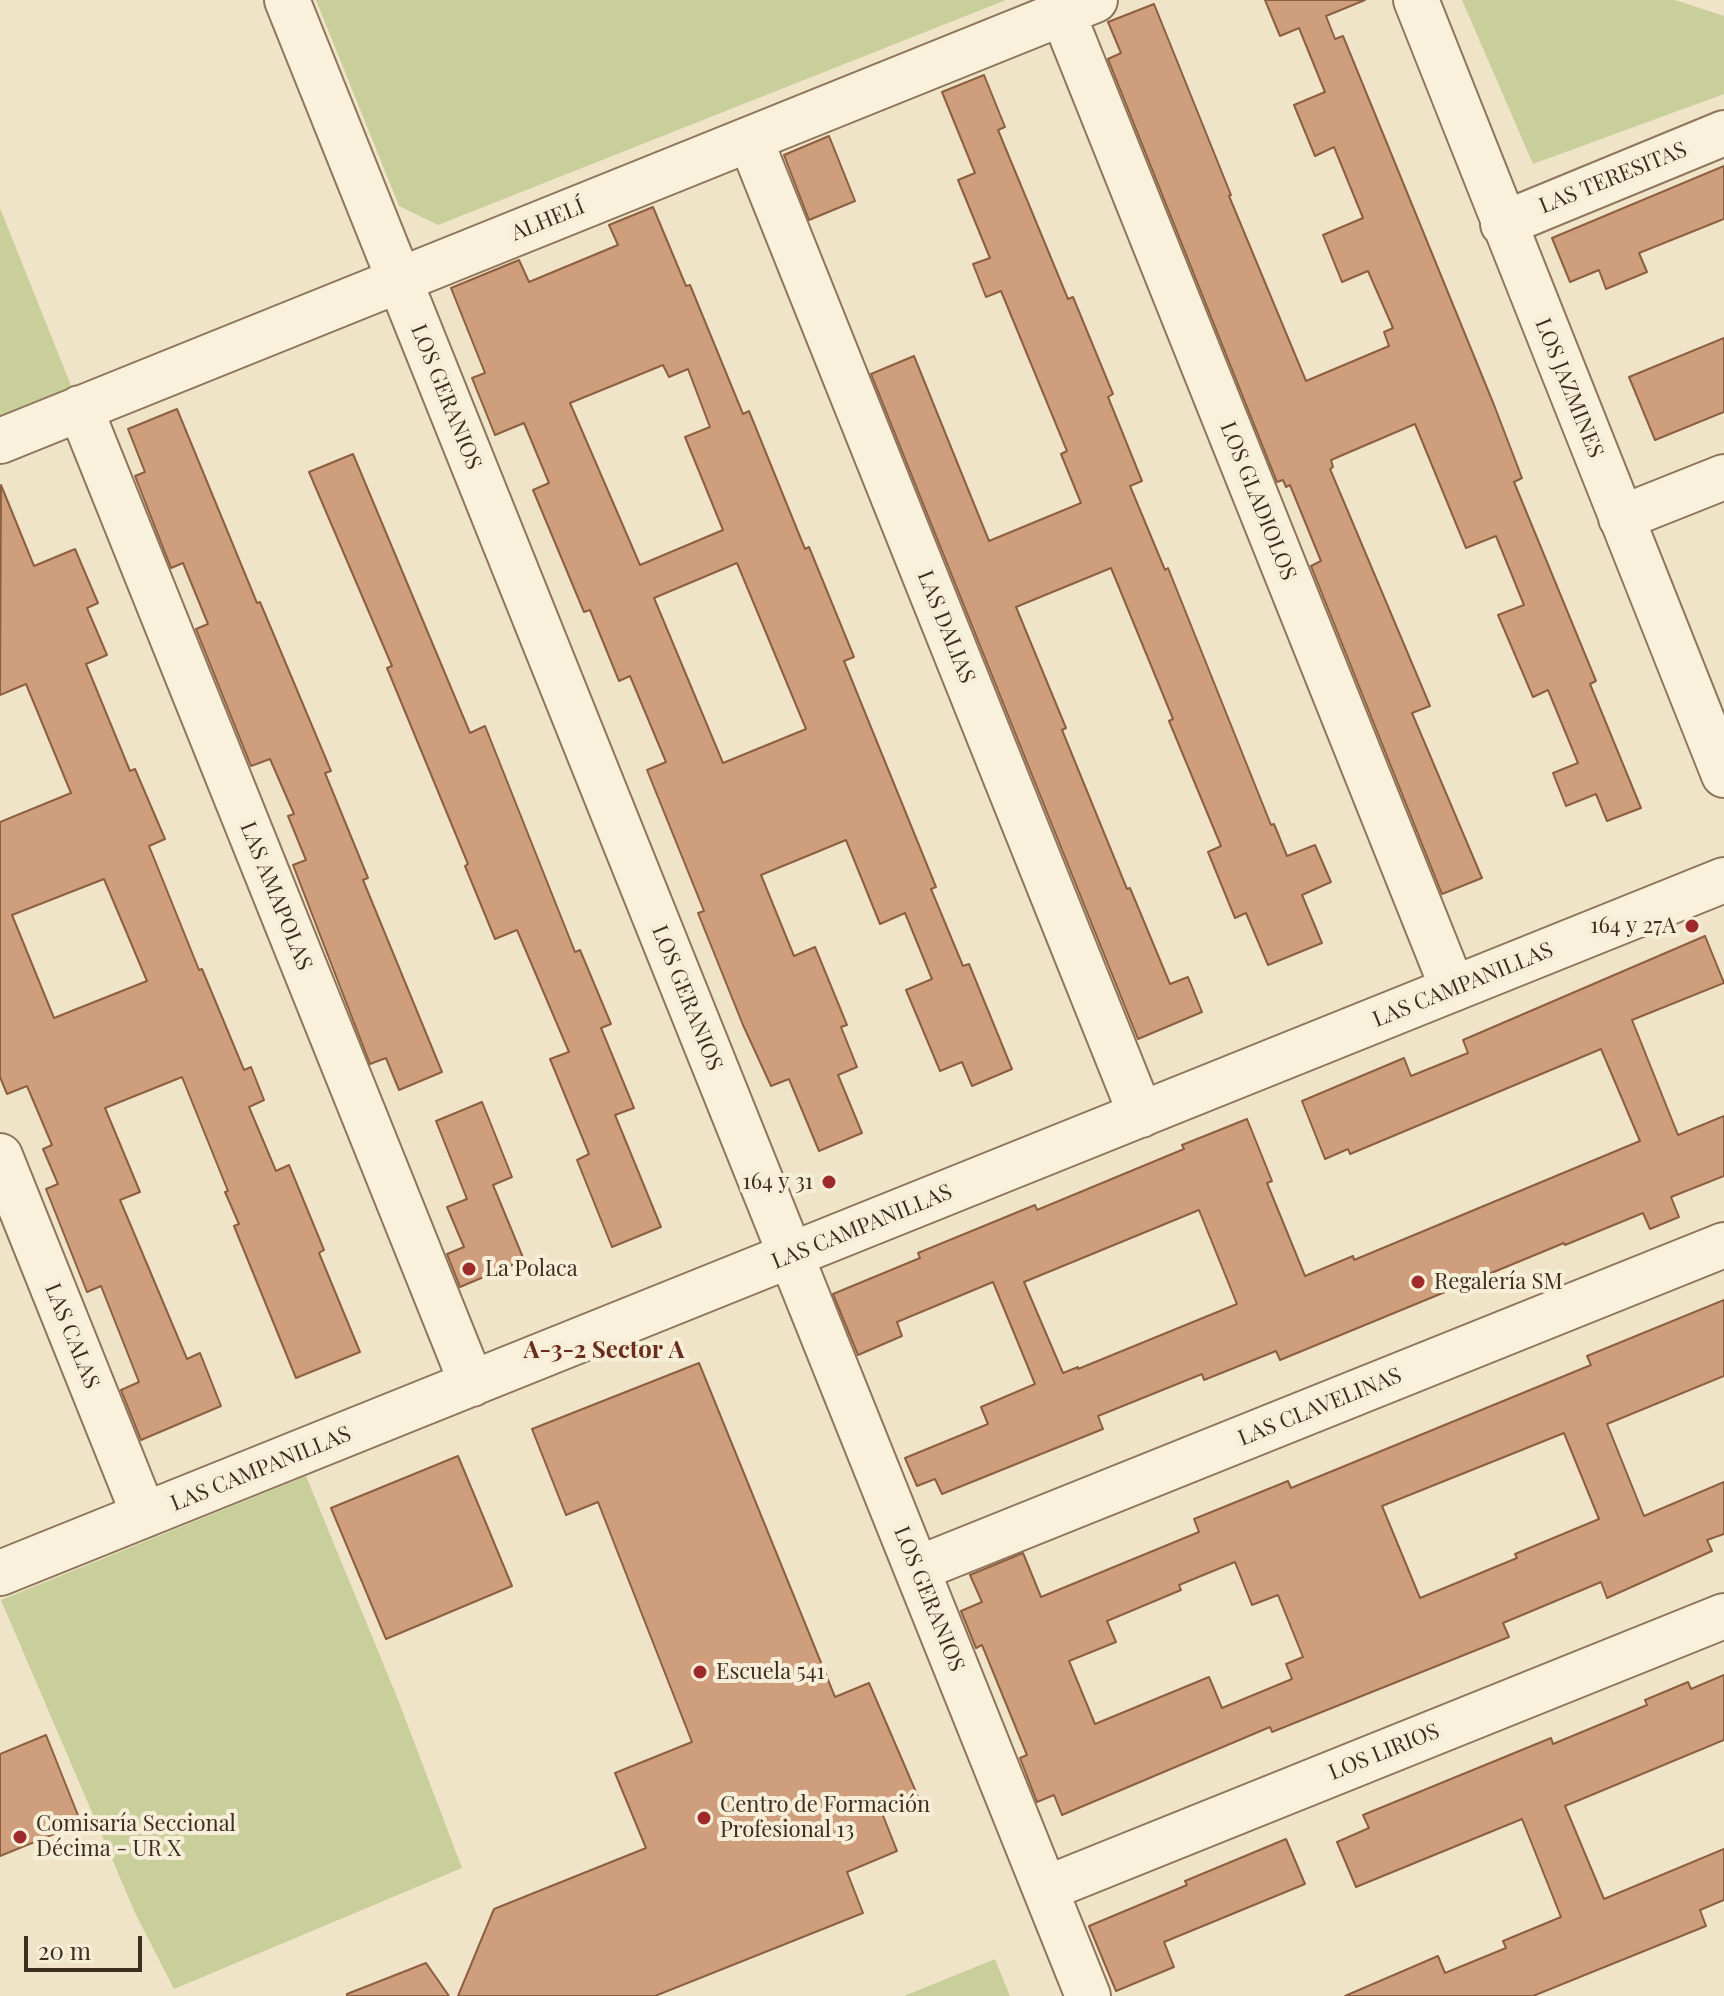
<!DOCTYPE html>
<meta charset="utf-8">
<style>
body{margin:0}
#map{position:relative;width:1724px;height:1996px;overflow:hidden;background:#f0e4c8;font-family:"Playfair Display",serif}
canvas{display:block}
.scale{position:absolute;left:24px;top:1936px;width:118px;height:36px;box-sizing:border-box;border:4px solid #3d2e20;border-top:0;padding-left:10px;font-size:24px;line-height:28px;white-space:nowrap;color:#3d2e20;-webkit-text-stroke:6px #f7eed8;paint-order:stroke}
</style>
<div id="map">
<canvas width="1724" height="1996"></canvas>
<div class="scale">20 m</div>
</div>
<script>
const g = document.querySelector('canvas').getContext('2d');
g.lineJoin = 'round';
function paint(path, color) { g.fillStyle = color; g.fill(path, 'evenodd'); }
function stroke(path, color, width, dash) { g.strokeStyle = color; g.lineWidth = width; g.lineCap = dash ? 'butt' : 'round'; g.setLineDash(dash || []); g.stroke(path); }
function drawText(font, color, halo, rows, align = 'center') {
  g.font = font + ' "Playfair Display",serif'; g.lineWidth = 8; g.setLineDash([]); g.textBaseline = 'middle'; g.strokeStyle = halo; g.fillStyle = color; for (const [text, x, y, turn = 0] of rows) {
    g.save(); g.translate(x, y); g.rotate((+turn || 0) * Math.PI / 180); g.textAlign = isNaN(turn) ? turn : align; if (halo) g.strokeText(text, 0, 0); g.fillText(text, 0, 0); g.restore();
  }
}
const green = new Path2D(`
 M 316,0 L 1006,0 L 438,225 L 399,206 Z
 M 1462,0 L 1675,0 L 1724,16 L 1724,94 L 1533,164 Z
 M 0,208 L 80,408 L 0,441 Z
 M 306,1476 L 397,1697 L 462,1868 L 174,1989 L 136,1915 L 1,1600 Z
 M 995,1959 L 1010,1996 L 904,1996 Z`);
const building = new Path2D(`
 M 1265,0 L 1365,0 L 1326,16 L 1335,39 L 1343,36 L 1494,405 L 1522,478 L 1514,482 L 1596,681 L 1590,684 L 1641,808 L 1607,821 L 1596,794 L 1566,806 L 1553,773 L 1578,763 L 1548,690 L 1533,697 L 1498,615 L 1524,605 L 1496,536 L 1466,548 L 1415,424 L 1331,460 L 1333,467 L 1330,469 L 1430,706 L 1412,713 L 1482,878 L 1442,894 L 1311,566 L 1321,561 L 1290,485 L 1286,487 L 1283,480 L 1277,482 L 1108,59 L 1121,53 L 1108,22 L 1154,4 L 1231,195 L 1229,196 L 1306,381 L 1389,346 L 1384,332 L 1393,328 L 1368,271 L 1342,282 L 1323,235 L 1363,218 L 1334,147 L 1315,156 L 1294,105 L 1325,92 L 1299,28 L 1280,36 Z
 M 984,75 L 1005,127 L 998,130 L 1068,299 L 1073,297 L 1113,394 L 1108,397 L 1142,481 L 1130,486 L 1165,570 L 1168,568 L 1271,825 L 1274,824 L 1287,856 L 1315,845 L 1331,882 L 1302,895 L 1322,943 L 1268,965 L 1246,913 L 1235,918 L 1208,852 L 1221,846 L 1169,721 L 1173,719 L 1111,568 L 1016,607 L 1066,728 L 1062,730 L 1127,889 L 1130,888 L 1170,984 L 1188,977 L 1202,1012 L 1138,1039 L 871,374 L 914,356 L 989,541 L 1081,503 L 1061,454 L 1067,451 L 1001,291 L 986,297 L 973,264 L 990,258 L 958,180 L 975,173 L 942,92 Z
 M 829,136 L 855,201 L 809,220 L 784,155 Z
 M 1724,166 L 1724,219 L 1639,253 L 1647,272 L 1606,289 L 1599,270 L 1570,282 L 1552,238 Z
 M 653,207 L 686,286 L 690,285 L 743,414 L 749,411 L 805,549 L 809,547 L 854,657 L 844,661 L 936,887 L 931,889 L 963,966 L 969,964 L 1012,1069 L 972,1086 L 962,1062 L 940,1071 L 906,990 L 932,979 L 905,913 L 880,924 L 846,840 L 761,875 L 794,956 L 815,947 L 847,1025 L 841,1027 L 857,1067 L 838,1075 L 862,1133 L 819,1151 L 789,1079 L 771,1086 L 743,1025 L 698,913 L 704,911 L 647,770 L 666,762 L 630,676 L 619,681 L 590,610 L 584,612 L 533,490 L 549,483 L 524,423 L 495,435 L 472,378 L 485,373 L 451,288 L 519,260 L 529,282 L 618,245 L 609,225 ZM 663,365 L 669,377 L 688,369 L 710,427 L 685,437 L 723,530 L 640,565 L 570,403 ZM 737,563 L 806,729 L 723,763 L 654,598 Z
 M 1724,338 L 1724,412 L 1655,440 L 1629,377 Z
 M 177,409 L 257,603 L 260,602 L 331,771 L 325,773 L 368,878 L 363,880 L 442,1072 L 399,1090 L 386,1058 L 370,1064 L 293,865 L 306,860 L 288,816 L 294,814 L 270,759 L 251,766 L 196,629 L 208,624 L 183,563 L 171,568 L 135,476 L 145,472 L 128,429 Z
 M 353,454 L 470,733 L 485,726 L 575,952 L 580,950 L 611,1024 L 601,1028 L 634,1108 L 615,1115 L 661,1227 L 612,1247 L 577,1160 L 589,1154 L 550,1059 L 569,1052 L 517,930 L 495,939 L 465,866 L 468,864 L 387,668 L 392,666 L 309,472 Z
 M 1,485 L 34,566 L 75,549 L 98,603 L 87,608 L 107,655 L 86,664 L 130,771 L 135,769 L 165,839 L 149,846 L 199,970 L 202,969 L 244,1070 L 251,1067 L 264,1100 L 249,1107 L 276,1171 L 289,1165 L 324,1250 L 319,1253 L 360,1352 L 296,1378 L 234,1226 L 239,1224 L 225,1192 L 228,1191 L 182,1077 L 105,1108 L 140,1192 L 120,1200 L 187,1359 L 200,1353 L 221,1406 L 141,1440 L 121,1390 L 139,1382 L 101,1286 L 87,1292 L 46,1189 L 58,1184 L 43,1149 L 52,1145 L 27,1086 L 7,1094 L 0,1077 L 0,822 L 71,793 L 26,684 L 0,695 ZM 104,879 L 147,981 L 54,1018 L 12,915 Z
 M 1705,936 L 1724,983 L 1632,1020 L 1678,1135 L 1724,1116 L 1724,1176 L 1671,1197 L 1679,1217 L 1650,1229 L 1643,1213 L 1565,1245 L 1564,1243 L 1280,1360 L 1276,1351 L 1204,1380 L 1202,1374 L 1098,1416 L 1103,1429 L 942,1494 L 935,1479 L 917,1486 L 905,1458 L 988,1424 L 981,1407 L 1035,1384 L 993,1282 L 897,1322 L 902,1336 L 858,1355 L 833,1294 L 920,1258 L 918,1253 L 1035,1205 L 1037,1210 L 1184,1149 L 1182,1145 L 1247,1119 L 1272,1181 L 1267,1183 L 1305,1276 L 1353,1256 L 1354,1260 L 1640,1141 L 1601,1049 L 1350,1154 L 1348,1149 L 1325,1159 L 1302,1101 L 1404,1058 L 1411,1076 L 1468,1053 L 1463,1040 ZM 1199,1210 L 1237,1304 L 1078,1369 L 1078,1367 L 1063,1373 L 1024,1282 Z
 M 482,1102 L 512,1177 L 493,1185 L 524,1260 L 460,1287 L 447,1254 L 464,1247 L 447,1207 L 467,1199 L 436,1121 Z
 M 1724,1300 L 1724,1376 L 1607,1424 L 1644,1516 L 1724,1482 L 1724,1534 L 1707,1540 L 1712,1551 L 1607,1598 L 1601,1582 L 1503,1623 L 1509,1637 L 1272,1732 L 1270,1727 L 1062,1815 L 1054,1795 L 1037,1802 L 1020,1758 L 1027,1755 L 982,1645 L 976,1648 L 961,1611 L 982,1602 L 970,1575 L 1023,1553 L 1041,1597 L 1199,1532 L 1194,1519 L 1288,1481 L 1291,1488 L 1591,1365 L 1587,1356 ZM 1564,1433 L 1599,1519 L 1515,1554 L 1517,1558 L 1420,1598 L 1382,1506 ZM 1235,1562 L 1252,1605 L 1278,1595 L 1303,1657 L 1286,1664 L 1292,1679 L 1222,1708 L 1209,1677 L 1095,1724 L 1069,1661 L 1116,1642 L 1107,1621 L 1181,1590 L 1179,1585 Z
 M 699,1363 L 835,1697 L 869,1683 L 919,1799 L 880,1808 L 897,1851 L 847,1872 L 863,1913 L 655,1996 L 458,1996 L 494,1909 L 646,1848 L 615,1773 L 692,1742 L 598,1502 L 566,1515 L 532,1429 Z
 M 458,1456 L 512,1586 L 386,1639 L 331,1508 Z
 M 1724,1675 L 1724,1740 L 1565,1806 L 1604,1899 L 1724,1849 L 1724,1900 L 1700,1910 L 1706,1926 L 1533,1996 L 1345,1996 L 1438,1956 L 1445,1973 L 1506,1948 L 1503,1941 L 1561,1917 L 1522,1819 L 1356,1887 L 1337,1842 L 1369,1828 L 1363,1815 L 1551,1738 L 1553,1744 L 1647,1705 L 1645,1700 L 1688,1682 L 1691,1689 Z
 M 46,1735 L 81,1823 L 0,1856 L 0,1754 Z
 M 1286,1839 L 1305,1884 L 1164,1942 L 1174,1967 L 1116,1991 L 1089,1926 L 1187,1885 L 1185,1881 Z
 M 426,1963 L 449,1996 L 347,1996 L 347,1994 Z`);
const minor = new Path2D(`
 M 287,0 L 1088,1996
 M 1416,0 L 1724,775
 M 1063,14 L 1453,989
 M 750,139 L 1141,1115
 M 1503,224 L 1724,133
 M 80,408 L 472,1384
 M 0,441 L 1095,0
 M 1621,518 L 1724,477
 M 0,1156 L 144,1515
 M 917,1569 L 1724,1245
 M 0,1573 L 1724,880
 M 1045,1889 L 1724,1616`);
const markers = [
 [1692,926,8,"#9e2a2b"],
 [829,1182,8,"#9e2a2b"],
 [469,1269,8,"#9e2a2b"],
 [1418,1282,8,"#9e2a2b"],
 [700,1672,8,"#9e2a2b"],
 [704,1818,8,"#9e2a2b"],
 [20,1837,8,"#9e2a2b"]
];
const streetNames = [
 ["LAS TERESITAS",1613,178,-22],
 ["ALHELÍ",548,220,-22],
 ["LOS JAZMINES",1569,388,68],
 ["LOS GERANIOS",446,397,68],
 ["LOS GLADIOLOS",1258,501,68],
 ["LAS DALIAS",946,627,68],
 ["LAS AMAPOLAS",276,896,68],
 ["LAS CAMPANILLAS",1463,985,-22],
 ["LOS GERANIOS",687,998,68],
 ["LAS CAMPANILLAS",862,1227,-22],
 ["LAS CALAS",72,1336,68],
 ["LAS CLAVELINAS",1320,1407,-22],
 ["LAS CAMPANILLAS",261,1469,-22],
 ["LOS GERANIOS",929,1599,68],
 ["LOS LIRIOS",1384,1752,-22]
];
const poiNames = [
 ["164 y 27A",1676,926,"right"],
 ["164 y 31",813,1182,"right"],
 ["La Polaca",485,1269],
 ["Regalería SM",1434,1282],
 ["Escuela 541",716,1672],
 ["Centro de Formación",720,1805],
 ["Profesional 13",720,1830],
 ["Comisaría Seccional",36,1824],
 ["Décima - UR X",36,1849]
];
const neighbourhoodNames = [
 ["A-3-2 Sector A",604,1351]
];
paint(green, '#c9cf9b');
paint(building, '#cf9f7d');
stroke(building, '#8d5f41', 2);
stroke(minor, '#8d765c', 48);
stroke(minor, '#faf1dc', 44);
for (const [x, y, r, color] of markers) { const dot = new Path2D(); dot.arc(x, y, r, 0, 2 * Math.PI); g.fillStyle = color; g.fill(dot); stroke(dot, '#f7eed8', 3); }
drawText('22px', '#3d2e20', '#f7eed8', streetNames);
drawText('22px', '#3d2e20', '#f7eed8', poiNames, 'left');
drawText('bold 24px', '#6b2e1e', '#f7eed8', neighbourhoodNames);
</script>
